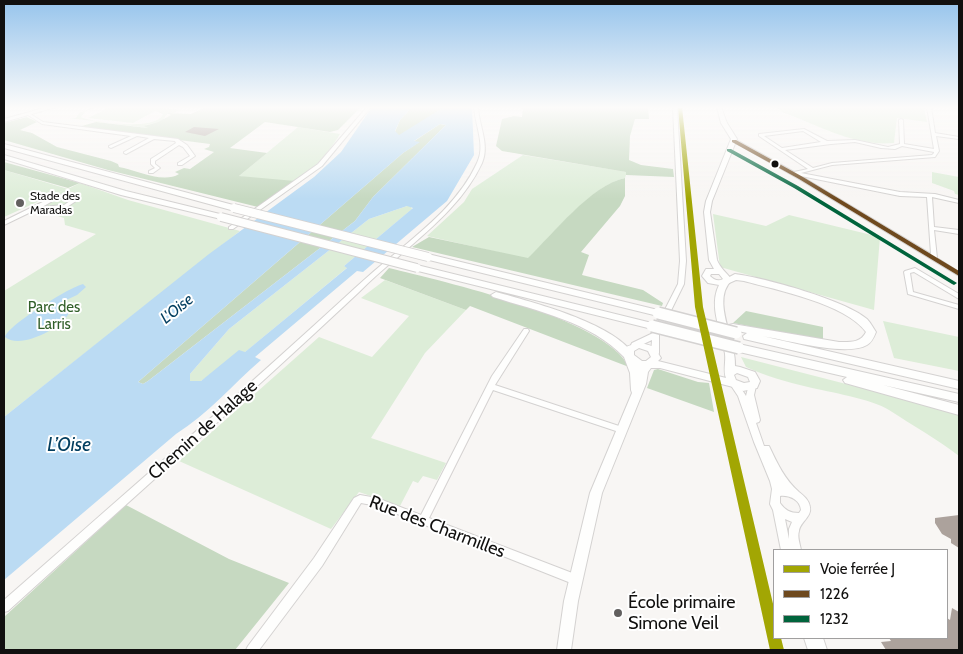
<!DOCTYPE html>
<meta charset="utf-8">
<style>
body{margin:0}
#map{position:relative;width:963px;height:654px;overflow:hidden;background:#f8f6f4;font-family:Cabin,sans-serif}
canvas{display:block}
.frame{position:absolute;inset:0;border:5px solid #11100f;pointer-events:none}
.legend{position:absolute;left:773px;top:549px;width:175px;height:90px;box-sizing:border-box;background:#fff;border:1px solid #a09f9f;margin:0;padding:6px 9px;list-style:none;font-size:15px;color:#11100f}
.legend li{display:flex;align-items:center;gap:10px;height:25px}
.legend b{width:25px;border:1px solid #a09f9f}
</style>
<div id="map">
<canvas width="963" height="654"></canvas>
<div class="frame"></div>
<ul class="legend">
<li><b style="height:6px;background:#a2a603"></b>Voie ferrée J</li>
<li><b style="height:6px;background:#6e491e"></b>1226</li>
<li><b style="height:6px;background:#00643c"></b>1232</li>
</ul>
</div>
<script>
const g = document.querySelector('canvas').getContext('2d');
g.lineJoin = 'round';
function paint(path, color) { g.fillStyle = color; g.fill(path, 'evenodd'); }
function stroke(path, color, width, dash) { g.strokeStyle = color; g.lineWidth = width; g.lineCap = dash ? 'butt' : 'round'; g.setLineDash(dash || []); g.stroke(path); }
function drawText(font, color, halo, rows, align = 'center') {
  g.font = font + ' Cabin,sans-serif'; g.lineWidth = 4; g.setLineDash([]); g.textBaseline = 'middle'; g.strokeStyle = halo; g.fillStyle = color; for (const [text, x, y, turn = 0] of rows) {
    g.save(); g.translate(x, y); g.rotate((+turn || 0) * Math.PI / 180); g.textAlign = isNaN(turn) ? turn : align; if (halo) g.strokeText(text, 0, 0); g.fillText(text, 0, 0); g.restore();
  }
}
const green = new Path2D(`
 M 93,107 L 99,107 L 86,111 L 81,117 C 95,123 157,131 163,114 L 155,111 L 133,123 L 88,118 L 110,107 L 152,107 L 179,110 L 174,113 L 168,113 L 162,121 L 146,125 L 150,127 L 148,128 L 69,118 L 76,118 L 79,113 Z
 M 777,107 L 924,107 L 927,122 L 897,118 L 894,143 C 855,147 818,125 782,112 Z
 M 298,127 L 340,134 C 331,149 313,172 297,180 C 285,186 252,178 239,176 Z
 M 523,155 L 627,172 L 625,178 C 593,184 552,235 528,259 L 427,236 L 464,202 L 472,189 Z
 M 4,170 L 68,189 L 80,183 L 128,200 L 240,231 L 4,417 L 4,291 L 96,234 L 65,225 L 64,218 L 30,207 L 66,189 L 4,217 Z
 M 932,172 L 959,177 L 959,200 L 959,195 L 955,194 L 954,191 L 932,183 Z
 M 410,205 L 412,209 L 344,266 L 348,267 L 244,353 L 201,381 L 190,381 L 190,374 L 229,329 L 369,219 Z
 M 713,214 L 766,226 L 789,215 L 880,237 L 874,310 L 720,267 Z
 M 385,280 L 466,310 L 425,353 L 371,438 L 446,463 L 437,480 L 423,476 L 418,483 L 413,481 L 400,506 L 359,492 L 331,529 L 179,461 L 319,337 L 372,357 L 409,316 L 361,298 Z
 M 883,321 L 959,337 L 959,371 L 894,358 Z
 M 741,357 L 959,413 L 959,456 C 937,439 912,425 889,410 C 872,399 829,392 808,387 C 786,382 766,376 746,367 Z`);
const forest = new Path2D(`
 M 206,107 L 361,107 L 338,130 L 330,132 L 265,122 L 230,148 L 267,153 L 239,176 L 295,181 L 258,207 L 108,170 L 4,140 L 4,123 L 27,117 L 37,122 L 20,130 L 32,133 L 57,147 L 111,161 L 118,164 L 119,167 C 136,170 163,184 179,174 L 175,172 L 184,168 L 190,169 L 214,152 L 204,149 L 209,147 L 210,144 L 78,127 L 96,122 L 148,128 L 144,126 L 158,122 L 171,115 L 167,113 L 191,114 Z
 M 412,107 L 444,107 L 403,135 L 396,135 L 395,132 L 400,120 Z
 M 523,107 L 648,107 L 649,119 L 635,119 L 630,136 L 629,160 L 641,165 L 673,169 L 674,177 L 626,175 L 626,172 L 502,151 L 496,146 L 502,119 L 514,116 L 522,117 Z
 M 440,124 L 446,125 L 373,197 L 355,221 L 148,381 L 143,384 L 138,382 L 403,153 L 419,142 L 413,142 Z
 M 4,162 L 80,183 L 68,188 L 4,170 Z
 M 625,178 L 625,196 L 620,206 L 581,252 L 589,255 L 582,275 L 643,290 L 663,303 L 662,306 L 412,247 L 429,237 L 528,258 C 552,235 592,184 625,178 Z
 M 389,268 C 441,281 606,318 629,367 L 470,306 L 466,310 L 380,278 Z
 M 746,311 L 823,327 L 823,341 L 733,323 Z
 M 658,369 L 698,382 L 709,383 L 714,412 L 647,388 L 654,370 Z
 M 126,505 L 229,559 L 289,583 L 235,650 L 4,650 L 4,617 Z`);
const water = new Path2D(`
 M 372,107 L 412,107 L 400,120 L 395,131 L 399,135 L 444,107 L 472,107 L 474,155 L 447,201 L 363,272 L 357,271 L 255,357 L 261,360 C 232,385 208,414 176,434 L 4,580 L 4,417 L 209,254 L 314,177 L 341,152 ZM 440,124 L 446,125 L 373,197 L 355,221 L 148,381 L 143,384 L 138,382 L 403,153 L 420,142 L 414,141 ZM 407,206 L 413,208 L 344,266 L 347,268 L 245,352 L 239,350 L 201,381 L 190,381 L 190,374 L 229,329 L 369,219 Z
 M 83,284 L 86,287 L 77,295 L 60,303 L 59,306 L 68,309 L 69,313 C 62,328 20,350 5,337 C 8,325 70,287 83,284 Z`);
const building = new Path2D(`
 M 194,127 L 219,129 L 205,136 L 185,132 Z
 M 959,515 L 959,548 L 951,543 L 951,539 L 942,534 L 935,523 L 935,518 Z
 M 952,608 L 959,612 L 959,650 L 886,650 L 881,642 L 891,641 L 889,638 L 947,638 L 947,618 L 950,620 Z`);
const minor = new Path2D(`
 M 367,107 L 371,107 L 322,166 L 233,229 L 229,229 L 229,227 L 318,164 Z
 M 474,107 L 478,107 C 479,126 490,145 482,163 C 464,202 429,230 397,258 C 383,269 370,281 358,293 C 243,401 125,505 8,611 L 4,612 L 4,600 C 121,497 239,395 354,289 C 368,276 382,264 397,252 C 428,226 460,200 477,163 C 486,145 475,126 474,107 Z
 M 673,107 L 677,107 L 686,261 L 684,284 L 659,335 L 659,353 L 658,355 L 652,355 L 651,353 L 652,340 L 635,348 L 631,345 L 632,343 L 653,333 L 678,284 L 680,261 Z
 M 927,107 L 931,107 L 935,133 L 959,137 L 959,139 L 936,136 L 939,151 L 935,157 L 832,165 L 801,173 L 900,192 L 935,194 L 959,200 L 959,203 L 932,197 L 934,227 L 959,230 L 959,234 L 934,230 L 937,258 L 959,272 L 959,276 L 799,179 L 732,141 L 736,140 L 794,172 L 808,169 L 759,136 L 759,134 L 804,129 L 827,141 L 855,140 L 888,147 L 900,144 L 899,120 L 901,119 L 903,120 L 904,144 L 934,149 ZM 803,131 L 821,142 L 782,148 L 764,136 ZM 855,142 L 881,148 L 895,149 L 902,146 L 934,152 L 934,153 L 932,155 L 832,163 L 813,168 L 785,150 L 831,144 ZM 801,176 L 900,196 L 927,197 L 931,254 Z
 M 951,107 L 959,107 L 959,109 Z
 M 29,113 L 43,122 L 178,139 L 187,145 L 195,156 L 182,165 L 178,165 L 178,163 L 190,156 L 183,147 L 179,145 L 155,161 L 155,164 L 160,168 L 153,173 L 149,173 L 149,171 L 155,168 L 151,164 L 151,159 L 176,143 L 175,141 L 154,139 L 126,154 L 124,153 L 124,152 L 149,138 L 137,136 L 111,148 L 109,147 L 109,146 L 131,136 L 42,124 L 28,115 L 27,114 Z
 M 73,193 L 75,194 L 79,199 L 67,207 L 35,210 L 4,225 L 4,221 L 55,196 ZM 72,197 L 73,199 L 64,205 L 42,207 L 58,198 Z
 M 915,268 L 959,294 L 959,299 L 914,272 L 910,273 L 913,292 L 959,305 L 959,309 L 908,294 L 904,272 L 905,271 Z
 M 524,329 L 528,329 L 529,331 L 495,385 L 625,428 L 626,430 L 625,432 L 622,433 L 493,390 L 429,518 L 580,576 L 581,580 L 580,584 L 576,585 L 377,506 L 361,503 L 322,566 L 259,650 L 246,650 L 248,646 L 314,558 L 354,498 L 360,495 L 377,498 L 421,515 L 492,376 Z
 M 734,381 L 737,382 L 746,396 L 749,384 L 752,383 L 755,384 L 756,386 L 754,395 L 760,420 L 759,422 L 756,423 L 764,446 L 769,446 C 777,463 785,480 799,492 C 804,496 809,500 810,507 C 812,517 800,522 799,531 C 797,537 800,544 801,550 L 781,550 L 773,510 L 770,504 L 772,489 L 770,481 L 754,442 L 738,396 L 730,384 L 731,382 ZM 780,496 C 790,495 800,500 801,510 L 799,513 C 790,513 785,510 780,503 ZM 785,519 L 792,522 L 789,529 L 789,539 Z
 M 804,638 L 823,638 L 827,650 L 808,650 Z`);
const major = new Path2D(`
 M 48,107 L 56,107 L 4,122 L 4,119 Z
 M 717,107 L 721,107 L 727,123 L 737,139 L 712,201 L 710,212 L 717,260 C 720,268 727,273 732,280 C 710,300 737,341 735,366 L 740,367 L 755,372 L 760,381 L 757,388 L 743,391 L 733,387 L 660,368 L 651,368 L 648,372 L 646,384 L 602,493 L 578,601 L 571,650 L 557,650 L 564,601 L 590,493 L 632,393 L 631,390 L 630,373 L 624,357 L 626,347 C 639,342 641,342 654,347 L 661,358 L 658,361 L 726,378 C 723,371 726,362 725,354 C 722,332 708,307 719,285 L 708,283 L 702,276 L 706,269 L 714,269 L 709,260 L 704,212 L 706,201 L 731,139 L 721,123 ZM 711,274 L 719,274 L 723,279 C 718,282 713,279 710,276 ZM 639,348 L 648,351 L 651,357 L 646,361 L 642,361 L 634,355 L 634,351 ZM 737,373 L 748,377 L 750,382 L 744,383 L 736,380 L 734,375 Z`);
const highway = new Path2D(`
 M 4,144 L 237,206 L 238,208 L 237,210 L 231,210 L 4,148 Z
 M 4,155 L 126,191 L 224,215 L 225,217 L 221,219 L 121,195 L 4,159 Z
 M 428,254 L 658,310 L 663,313 L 658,316 L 425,259 L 424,257 L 425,255 Z
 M 417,265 L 652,323 L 657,326 L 652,329 L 414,270 L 413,268 Z
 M 735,274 C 765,278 845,300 867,319 C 871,323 873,328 876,332 C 874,337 872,342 867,345 C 846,357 787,340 762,336 L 959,381 L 959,389 L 744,339 L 743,336 L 747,333 L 729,329 L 728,327 L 729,325 L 733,324 L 839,342 C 850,342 861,343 866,332 C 846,304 777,290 744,281 L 736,280 L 727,284 L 722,281 Z
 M 496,292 C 532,302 613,323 633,354 L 632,357 L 624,357 C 591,322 537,311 493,297 L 491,295 Z
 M 739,344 L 959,394 L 959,402 L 883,385 L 959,405 L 959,415 L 845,383 L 843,380 L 847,377 L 735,351 L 734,348 L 735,345 Z`);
const highwayBridgeFar1 = new Path2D(`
 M 234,208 L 428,257
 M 221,217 L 417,268`);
const highwayBridge = new Path2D(`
 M 658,313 L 736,333
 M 652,326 L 739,348`);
const bus1 = new Path2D(`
 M 732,140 L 736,140 L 803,177 L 959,271 L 959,276 L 799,179 L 732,142 Z`);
const bus2 = new Path2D(`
 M 727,149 L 731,149 L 798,186 L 957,283 L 954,285 L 952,284 L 794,188 L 727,151 Z`);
const rail1 = new Path2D(`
 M 678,107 L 682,107 L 703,307 L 774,608 L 774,638 L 781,638 L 784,650 L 770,650 L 695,307 Z`);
const markers = [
 [775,164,4.5,"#11100f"],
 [20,203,5,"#62605f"],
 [618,613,5,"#62605f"]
];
const farPoinames = [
 ["Stade des",30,196],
 ["Maradas",30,210]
];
const parkNames = [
 ["Parc des",54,308],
 ["Larris",54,325]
];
const waterNames = [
 ["L'Oise",177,309,-39]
];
const nearStreetnames = [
 ["Chemin de Halage",203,430,-42],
 ["Rue des Charmilles",437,527,21]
];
const nearPoinames = [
 ["École primaire",628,603],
 ["Simone Veil",628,624]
];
const nearWaternames = [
 ["L’Oise",69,445]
];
paint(green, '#ddedd8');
paint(forest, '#c6d9c1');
paint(water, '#bbdbf3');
paint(building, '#aca29c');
stroke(minor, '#d4d2d1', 2);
stroke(major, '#d4d2d1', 2);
stroke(highway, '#d4d2d1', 2);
paint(minor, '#fefefd');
paint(major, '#fefefd');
paint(highway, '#fefefd');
stroke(highwayBridgeFar1, '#d4d2d1', 10, []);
stroke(highwayBridge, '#d4d2d1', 14, []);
stroke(highwayBridgeFar1, '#fefefd', 8);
stroke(highwayBridge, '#fefefd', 11);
paint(bus1, '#6e491e');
paint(bus2, '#00643c');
paint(rail1, '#a2a603');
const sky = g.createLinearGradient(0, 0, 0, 199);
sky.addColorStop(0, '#96c4ec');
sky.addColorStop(0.54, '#fcfbfa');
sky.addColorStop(1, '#fcfbfa00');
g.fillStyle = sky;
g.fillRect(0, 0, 963, 199);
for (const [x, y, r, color] of markers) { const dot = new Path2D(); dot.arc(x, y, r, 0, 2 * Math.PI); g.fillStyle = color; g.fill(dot); stroke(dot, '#fff', 2); }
drawText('12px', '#11100f', '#fff', farPoinames, 'left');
drawText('15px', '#315f29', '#fff', parkNames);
drawText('italic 16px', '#043f60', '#fff', waterNames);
drawText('18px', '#11100f', '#fff', nearStreetnames);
drawText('18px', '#11100f', '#fff', nearPoinames, 'left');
drawText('italic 19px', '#043f60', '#fff', nearWaternames);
</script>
